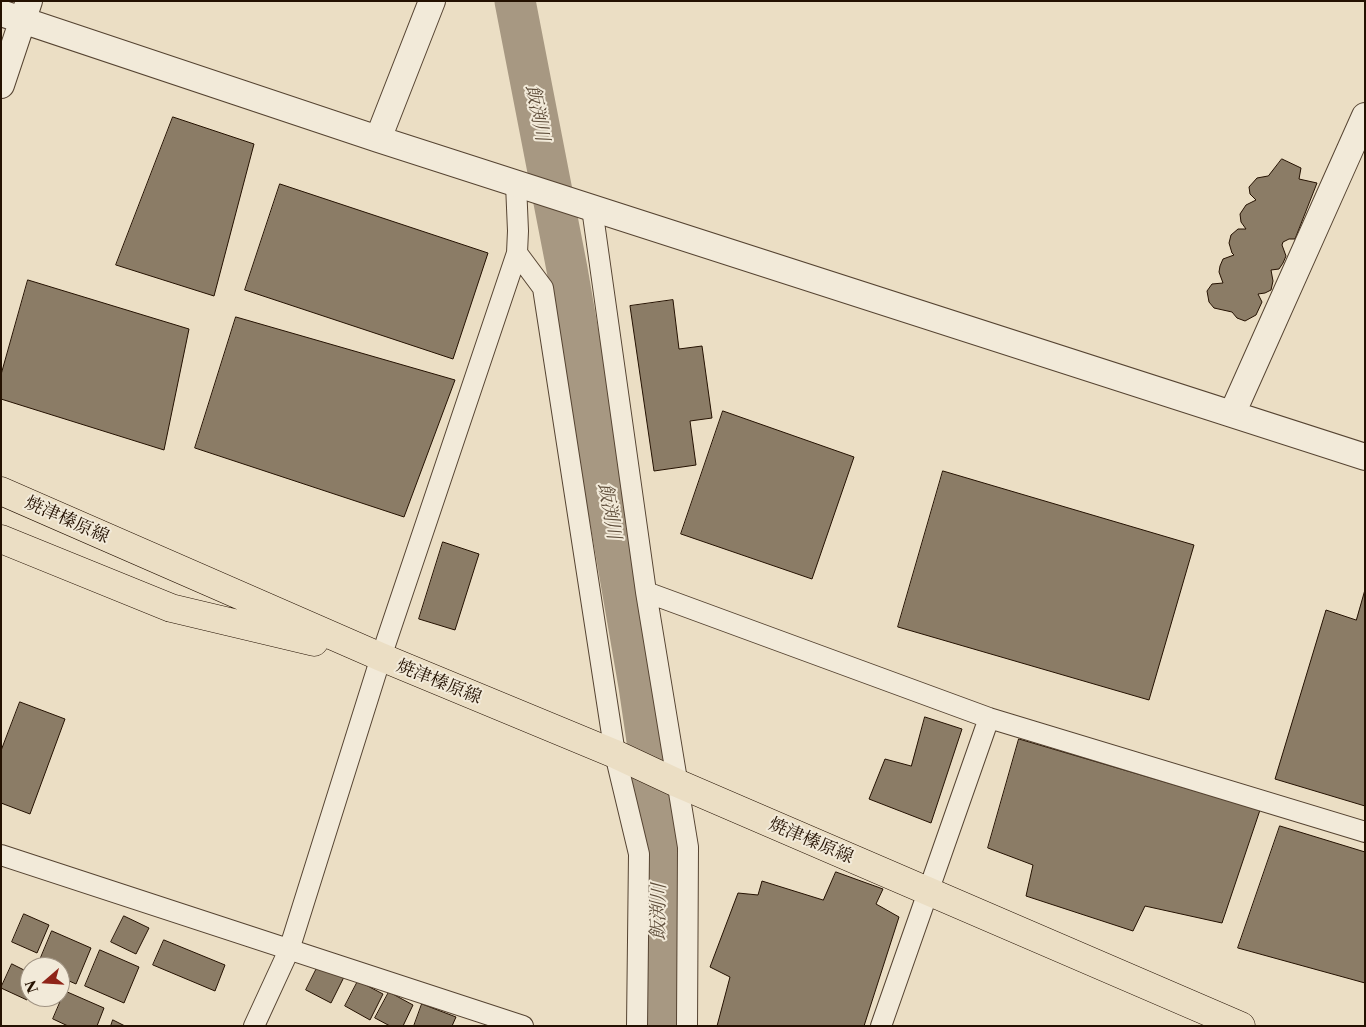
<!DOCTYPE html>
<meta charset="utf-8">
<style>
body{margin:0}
#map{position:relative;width:1366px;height:1027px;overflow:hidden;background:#ebdec4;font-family:"Libre Caslon Text",serif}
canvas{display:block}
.frame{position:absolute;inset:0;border:2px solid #241101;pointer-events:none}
.north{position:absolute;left:20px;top:957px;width:50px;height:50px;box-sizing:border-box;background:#f2ead9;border:1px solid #a09383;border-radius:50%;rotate:251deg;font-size:14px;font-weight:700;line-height:20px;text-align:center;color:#241101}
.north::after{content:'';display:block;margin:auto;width:18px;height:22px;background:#8f2418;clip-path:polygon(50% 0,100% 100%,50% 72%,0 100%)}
</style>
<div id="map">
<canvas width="1366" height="1027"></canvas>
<div class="frame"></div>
<div class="north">N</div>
</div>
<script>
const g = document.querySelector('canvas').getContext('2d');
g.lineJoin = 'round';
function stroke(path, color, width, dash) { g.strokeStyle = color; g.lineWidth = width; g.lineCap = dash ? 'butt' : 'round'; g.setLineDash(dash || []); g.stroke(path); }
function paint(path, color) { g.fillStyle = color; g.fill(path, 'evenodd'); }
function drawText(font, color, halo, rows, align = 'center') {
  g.font = font + ' "Libre Caslon Text","Noto Serif JP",serif'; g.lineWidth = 4; g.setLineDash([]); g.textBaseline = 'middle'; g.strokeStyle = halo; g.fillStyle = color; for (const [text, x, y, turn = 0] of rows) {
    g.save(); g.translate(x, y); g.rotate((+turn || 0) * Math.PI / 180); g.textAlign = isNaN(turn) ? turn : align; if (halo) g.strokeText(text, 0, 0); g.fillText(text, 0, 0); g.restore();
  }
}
const river = new Path2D(`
 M 515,1 L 567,269 L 639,686 L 659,822 L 657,1026`);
const building = new Path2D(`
 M 173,117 L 254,144 L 214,296 L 116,265 Z
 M 1282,159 L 1301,168 L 1299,179 L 1317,183 L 1295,239 L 1289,239 L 1283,242 L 1282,245 L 1286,256 L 1283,263 L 1279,269 L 1271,270 L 1273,281 L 1271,290 L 1265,293 L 1258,294 L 1262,302 L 1256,315 L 1245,321 L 1237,318 L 1232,312 L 1214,308 L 1209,302 L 1207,291 L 1212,284 L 1223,283 L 1219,272 L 1220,266 L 1223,259 L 1234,255 L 1232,253 L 1229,243 L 1231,235 L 1238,229 L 1246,229 L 1241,222 L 1240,214 L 1246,205 L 1256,200 L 1250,194 L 1249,187 L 1257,178 L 1268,176 Z
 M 280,184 L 488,253 L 453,359 L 245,290 Z
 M 28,280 L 189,329 L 164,450 L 1,399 L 1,375 Z
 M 673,300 L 679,349 L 702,346 L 712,418 L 690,421 L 696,465 L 654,471 L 630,306 Z
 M 236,317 L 455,380 L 404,517 L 195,448 Z
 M 723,411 L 854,457 L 812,579 L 681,534 Z
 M 943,471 L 1194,545 L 1149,700 L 898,627 Z
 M 443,542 L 479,554 L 455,630 L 419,619 Z
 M 1365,590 L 1365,806 L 1275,779 L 1326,610 L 1356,620 Z
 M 20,702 L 65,719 L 30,814 L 1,803 L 1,751 Z
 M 925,717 L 962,729 L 931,823 L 869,799 L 885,759 L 911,766 Z
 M 1019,739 L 1260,810 L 1222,923 L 1145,906 L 1133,931 L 1026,896 L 1033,865 L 988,848 Z
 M 1280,826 L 1365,852 L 1365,983 L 1238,948 Z
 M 836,872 L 883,889 L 876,904 L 899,917 L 864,1026 L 717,1026 L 730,977 L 710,967 L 738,893 L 758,895 L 762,881 L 823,900 Z
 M 24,914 L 49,925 L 37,953 L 12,942 Z
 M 124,916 L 149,928 L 136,954 L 111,942 Z
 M 52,931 L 91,948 L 76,984 L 60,977 L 60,967 L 37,967 Z
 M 164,940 L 225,965 L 215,991 L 153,965 Z
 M 100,950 L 139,967 L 124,1003 L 85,986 Z
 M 12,964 L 30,973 L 30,994 L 27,1000 L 1,988 Z
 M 319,964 L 344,977 L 331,1003 L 306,990 Z
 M 358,981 L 383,994 L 370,1020 L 345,1006 Z
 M 65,991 L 104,1008 L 97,1026 L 68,1026 L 53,1019 Z
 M 389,992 L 413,1005 L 403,1026 L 390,1026 L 375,1018 Z
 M 422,1004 L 456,1017 L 452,1026 L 414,1026 Z
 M 113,1020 L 125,1026 L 111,1026 Z`);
const minor = new Path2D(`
 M 516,184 L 518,231 L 517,253 L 543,288 L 615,754 L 639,854 L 637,1026
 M 592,208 L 646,592 L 989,718 L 1365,832
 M 646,592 L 688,847 L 687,1026
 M 1,855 L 523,1026
 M 254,1026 L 289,950 L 381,657 L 517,253
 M 881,1026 L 989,718`);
const tertiary = new Path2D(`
 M 1,13 L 378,139 L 1365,457
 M 1,85 L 29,1
 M 378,139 L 432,1
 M 1232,414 L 1365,116`);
const primary = new Path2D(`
 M 1,491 L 381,657 L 615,754 L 677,783 L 1241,1026
 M 1,539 L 171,608 L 314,642`);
const streetNames = [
 ["焼津榛原線",67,520,24],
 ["焼津榛原線",439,682,22],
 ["焼津榛原線",811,841,23]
];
const waterNames = [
 ["飯渕川",537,113,79],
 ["飯渕川",609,511,80],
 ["飯渕川",659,912,-89]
];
stroke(river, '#a79882', 41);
paint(building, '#8b7c66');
stroke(building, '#241101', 1);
stroke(minor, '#564432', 22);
stroke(tertiary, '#564432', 28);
stroke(primary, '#241101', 29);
stroke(minor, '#f2ead9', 20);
stroke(tertiary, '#f2ead9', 26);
stroke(primary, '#ebdec4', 28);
drawText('18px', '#241101', '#f2ead9', streetNames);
drawText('italic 19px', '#5f4e3b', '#f2ead9', waterNames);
</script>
